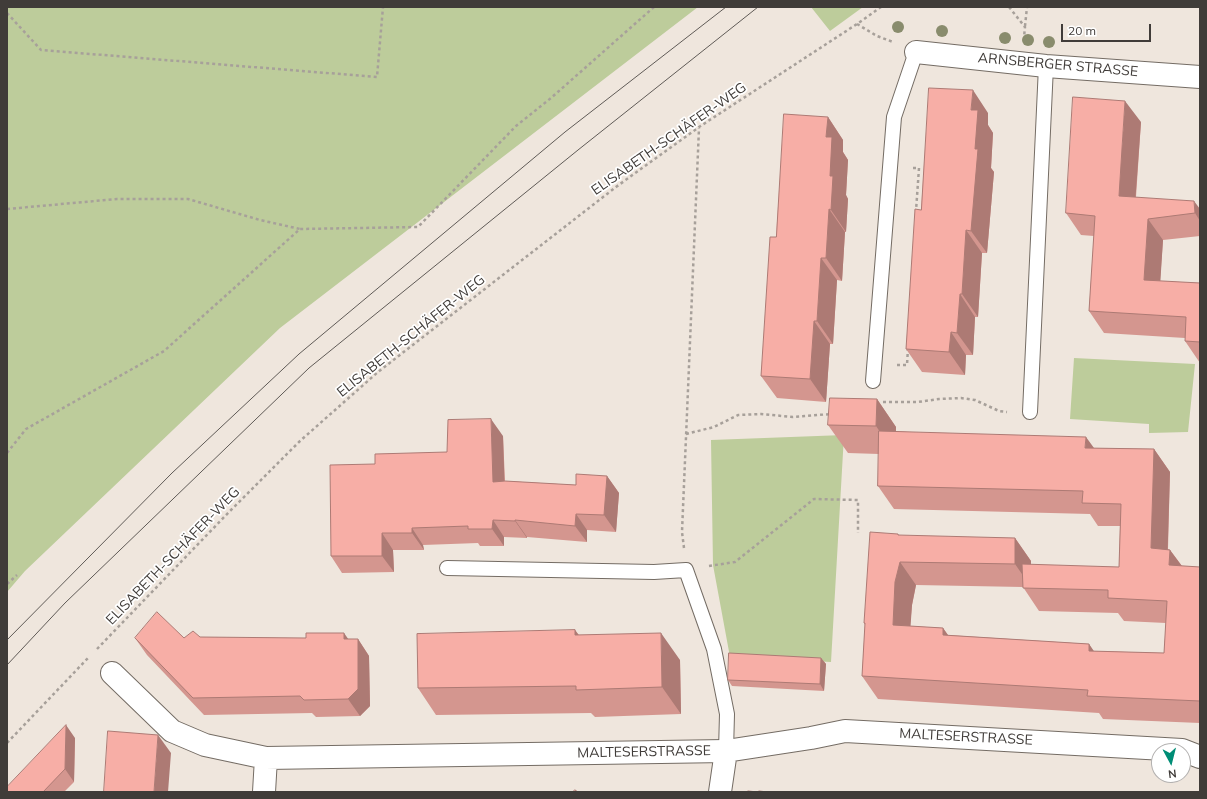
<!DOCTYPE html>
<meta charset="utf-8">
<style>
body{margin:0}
#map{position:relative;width:1207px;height:799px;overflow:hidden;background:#efe6dd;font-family:Mulish,sans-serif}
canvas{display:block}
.frame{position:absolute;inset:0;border:8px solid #403c39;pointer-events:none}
.north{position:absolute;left:1151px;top:743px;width:40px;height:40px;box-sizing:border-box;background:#fff;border:1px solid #b3b1b0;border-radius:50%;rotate:173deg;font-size:11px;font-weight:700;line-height:16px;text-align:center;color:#403c39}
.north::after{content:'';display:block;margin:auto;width:14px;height:18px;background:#008d76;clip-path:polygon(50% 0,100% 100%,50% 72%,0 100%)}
.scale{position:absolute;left:1061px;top:24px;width:90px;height:18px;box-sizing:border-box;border:2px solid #403c39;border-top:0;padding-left:5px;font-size:12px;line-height:14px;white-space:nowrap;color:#403c39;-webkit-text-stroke:3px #fff;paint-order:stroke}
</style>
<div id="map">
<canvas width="1207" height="799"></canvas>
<div class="frame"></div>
<div class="north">N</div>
<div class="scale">20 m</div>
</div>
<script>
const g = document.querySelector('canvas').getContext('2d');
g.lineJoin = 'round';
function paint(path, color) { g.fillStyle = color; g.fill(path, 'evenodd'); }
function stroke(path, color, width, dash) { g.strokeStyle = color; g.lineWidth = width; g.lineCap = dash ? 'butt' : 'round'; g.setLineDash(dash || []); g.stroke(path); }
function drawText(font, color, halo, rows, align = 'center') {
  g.font = font + ' Mulish,sans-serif'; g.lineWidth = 3.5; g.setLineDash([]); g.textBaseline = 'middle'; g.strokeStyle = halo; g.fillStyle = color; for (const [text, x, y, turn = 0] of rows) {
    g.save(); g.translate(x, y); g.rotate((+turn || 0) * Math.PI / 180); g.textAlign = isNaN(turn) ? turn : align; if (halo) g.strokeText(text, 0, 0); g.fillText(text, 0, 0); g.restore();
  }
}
const green = new Path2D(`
 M 7,7 L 698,7 L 280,328 L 25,571 L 7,592 Z
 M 811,7 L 863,7 L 830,31 Z
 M 1074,358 L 1195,364 L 1188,432 L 1149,433 L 1149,424 L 1070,419 Z
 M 844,435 L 831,662 L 730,657 L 713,565 L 711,440 Z`);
const path = new Path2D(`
 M 1009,7 L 1025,27 L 1024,37
 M 7,13 L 41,50 L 377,77 L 383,7
 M 857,24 L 877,36 L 893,42
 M 1025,26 L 1027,7
 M 913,168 L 919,168 L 916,211
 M 7,209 L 117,199 L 188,199 L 260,220 L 300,229
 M 897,365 L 907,365 L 908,348
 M 883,402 L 918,402 L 939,399 L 961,398 L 975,400 L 999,411 L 1007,412
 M 686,434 L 714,427 L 738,415 L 761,414 L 793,417 L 831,414
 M 7,453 L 26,429 L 164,351 L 300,229 L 418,227 L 516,126 L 551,98 L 654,7
 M 684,548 L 682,532 L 699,128
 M 709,566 L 735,562 L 814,499 L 858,500 L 858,533
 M 7,584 L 17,575
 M 97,649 L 229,512 L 300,441 L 378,372 L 616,187 L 699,127 L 857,24 L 881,7
 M 7,743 L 88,658`);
const lane = new Path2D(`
 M 873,381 L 894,117 L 916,52
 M 1030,412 L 1046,66
 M 447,568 L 654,572 L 686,570 L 714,649 L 727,714 L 726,751`);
const street = new Path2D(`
 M 916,52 L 1046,66 L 1200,77
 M 112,673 L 172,731 L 205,745 L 266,758 L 726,751 L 811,738 L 845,731 L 1182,750 L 1200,757
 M 264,792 L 266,758
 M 720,792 L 726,751`);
const tram = new Path2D(`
 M 7,640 L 172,473 L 299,354 L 565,132 L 726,7
 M 7,665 L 65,603 L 309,368 L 578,150 L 758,7`);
const trees = [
 [898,27],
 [942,31],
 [1005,38],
 [1028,40],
 [1049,42]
];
const wall = new Path2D(`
 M 988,113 L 988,125 L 993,133 L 991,168 L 994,172 L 987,253 L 982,253 L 978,317 L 975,317 L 973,355 L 966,355 L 965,375 L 922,372 L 906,349 L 921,210 Z
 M 828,117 L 843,140 L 843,152 L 848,160 L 846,195 L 848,199 L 846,232 L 845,232 L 842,281 L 837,280 L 833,344 L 830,344 L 826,402 L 777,398 L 761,376 L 776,237 Z
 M 1141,122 L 1136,197 L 1200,209 L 1200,236 L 1163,240 L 1160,281 L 1200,283 L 1200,363 L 1185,341 L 1185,338 L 1104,333 L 1089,311 L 1094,236 L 1081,235 L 1066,213 Z
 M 877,399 L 896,427 L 896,431 L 1094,448 L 1154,449 L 1170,472 L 1168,549 L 1170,550 L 1182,566 L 1200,567 L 1200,723 L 1103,719 L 1099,713 L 878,699 L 862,676 L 865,625 L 864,623 L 898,534 L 899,536 L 1015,538 L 1031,561 L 1031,565 L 1119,567 L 1120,526 L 1098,526 L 1090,514 L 894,509 L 878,486 L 879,454 L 848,453 L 828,425 ZM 916,585 L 1023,587 L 1039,611 L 1118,613 L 1124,621 L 1166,623 L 1164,653 L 1093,651 L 1089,644 L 948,635 L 943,628 L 910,626 L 912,605 Z
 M 503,436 L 505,481 L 576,485 L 607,476 L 619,493 L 616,532 L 587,530 L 587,542 L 527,537 L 527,538 L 504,537 L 504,546 L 480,546 L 478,543 L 423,545 L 424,550 L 393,550 L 394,572 L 342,573 L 331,556 L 375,464 L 447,452 Z
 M 575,630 L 579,635 L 680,660 L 681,714 L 595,717 L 591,713 L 436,715 L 418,688 Z
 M 200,637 L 358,639 L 369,656 L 370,706 L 360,716 L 316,717 L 312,713 L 204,715 L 147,655 L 135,638 L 184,638 Z
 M 821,658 L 826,664 L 824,691 L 732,686 L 728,680 Z
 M 75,738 L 74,782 L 64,792 L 7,792 Z`);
const shadedWall = new Path2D(`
 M 973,90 L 988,113 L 988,125 L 993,133 L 991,168 L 994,172 L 987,253 L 971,231 L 975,149 L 971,110 Z
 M 1125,101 L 1141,122 L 1134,218 L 1119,196 Z
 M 828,117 L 843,140 L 843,152 L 848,160 L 846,195 L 848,199 L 846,232 L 831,210 L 830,176 L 826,137 Z
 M 1194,201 L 1200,209 L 1200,221 L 1195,213 Z
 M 829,209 L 845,232 L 842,281 L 826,258 Z
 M 1148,219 L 1163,240 L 1159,302 L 1144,280 Z
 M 966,230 L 982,253 L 978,317 L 962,294 Z
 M 821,258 L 837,280 L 833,344 L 817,321 Z
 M 960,294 L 975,317 L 973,355 L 957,333 Z
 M 814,321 L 830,344 L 826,402 L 810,379 Z
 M 951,332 L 966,355 L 965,375 L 949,352 Z
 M 877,399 L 896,427 L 895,454 L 876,426 Z
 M 491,419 L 503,436 L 505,499 L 493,482 Z
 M 1086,437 L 1102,459 L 1085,448 Z
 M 1154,449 L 1170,472 L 1167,571 L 1151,548 Z
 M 607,476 L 619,493 L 616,532 L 604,515 Z
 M 576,514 L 587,530 L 587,542 L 575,526 Z
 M 493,520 L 504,537 L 504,546 L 492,529 Z
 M 515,520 L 527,537 L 527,538 L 515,521 Z
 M 412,528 L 423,545 L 424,550 L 412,533 Z
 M 382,533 L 393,550 L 394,572 L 382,556 Z
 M 1015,538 L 1031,561 L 1031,587 L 1015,564 Z
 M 1170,550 L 1187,573 L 1169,565 Z
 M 900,562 L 916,585 L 912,605 L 909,648 L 893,625 L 895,582 Z
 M 943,628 L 959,651 L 943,635 Z
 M 575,630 L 594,657 L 575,635 Z
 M 344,633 L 356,650 L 344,639 Z
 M 661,633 L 680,660 L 681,714 L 662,687 Z
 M 358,639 L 369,656 L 370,706 L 360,716 L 348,699 Z
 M 1089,644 L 1105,667 L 1089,651 Z
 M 821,658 L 826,664 L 824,691 L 820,684 Z
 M 66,725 L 75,738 L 74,782 L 65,769 Z
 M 158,735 L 171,753 L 168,792 L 154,792 Z`);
const building = new Path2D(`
 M 929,88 L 973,90 L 971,110 L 978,110 L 975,149 L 978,149 L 971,231 L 966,230 L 962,294 L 960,294 L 957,333 L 951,332 L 949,352 L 906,349 L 915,209 L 921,210 Z
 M 1073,97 L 1125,101 L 1119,196 L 1194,201 L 1195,213 L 1148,219 L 1144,280 L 1200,283 L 1200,342 L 1185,341 L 1186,317 L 1089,311 L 1095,216 L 1066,213 Z
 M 784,114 L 828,117 L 826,137 L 832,137 L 830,176 L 833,176 L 831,210 L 829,209 L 826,258 L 821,258 L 817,321 L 814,321 L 810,379 L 761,376 L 770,237 L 776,237 Z
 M 830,398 L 877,399 L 876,426 L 828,425 Z
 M 491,419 L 493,482 L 505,481 L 576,485 L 576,474 L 607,476 L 604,515 L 576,514 L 575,526 L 515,520 L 515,521 L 493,520 L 492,529 L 468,529 L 468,526 L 412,528 L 412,533 L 382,533 L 382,556 L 331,556 L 330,465 L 375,464 L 375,454 L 447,452 L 448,420 Z
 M 879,431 L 1086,437 L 1085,448 L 1154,449 L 1151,548 L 1170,550 L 1169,565 L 1200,567 L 1200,701 L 1087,696 L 1088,690 L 862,676 L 865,623 L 864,623 L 870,532 L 898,534 L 898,535 L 1015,538 L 1015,564 L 900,562 L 895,582 L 893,625 L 943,628 L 943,635 L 1089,644 L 1089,651 L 1164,653 L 1167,601 L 1108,598 L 1108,590 L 1023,588 L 1022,564 L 1119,567 L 1121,504 L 1082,503 L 1083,491 L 878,486 Z
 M 157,612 L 184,638 L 193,631 L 200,637 L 306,638 L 306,633 L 344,633 L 344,639 L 358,639 L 358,689 L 348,699 L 304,700 L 300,696 L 193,698 L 135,638 Z
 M 575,630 L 575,635 L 661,633 L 662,687 L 576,690 L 576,686 L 418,688 L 417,634 Z
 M 729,653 L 821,658 L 820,684 L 728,680 Z
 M 66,725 L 65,769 L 43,792 L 7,792 L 7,787 Z
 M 108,731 L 158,735 L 154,792 L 104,792 Z
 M 575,790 L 578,792 L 573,792 Z
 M 748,791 L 758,792 L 747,792 Z
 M 759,791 L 768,792 L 759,792 Z`);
const streetNames = [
 ["ARNSBERGER STRASSE",1058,65,5],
 ["ELISABETH-SCHÄFER-WEG",669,139,-35],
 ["ELISABETH-SCHÄFER-WEG",411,336,-39],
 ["ELISABETH-SCHÄFER-WEG",173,556,-46],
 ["MALTESERSTRASSE",966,737,3],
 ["MALTESERSTRASSE",644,752,-1]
];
paint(green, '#bdcc9b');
stroke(lane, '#746c64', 16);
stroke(street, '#746c64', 24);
stroke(path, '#a7a09a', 2.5, [3, 3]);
stroke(lane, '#fff', 14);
stroke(street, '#fff', 22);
stroke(tram, '#5f5a56', 1);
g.fillStyle = '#898c6d';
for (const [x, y] of trees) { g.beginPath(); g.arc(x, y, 6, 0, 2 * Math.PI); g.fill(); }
paint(wall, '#d4968f');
paint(shadedWall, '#ad7a74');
paint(building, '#f7aea6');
stroke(building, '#ad7a74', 1);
drawText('14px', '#403c39', '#fff', streetNames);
</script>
